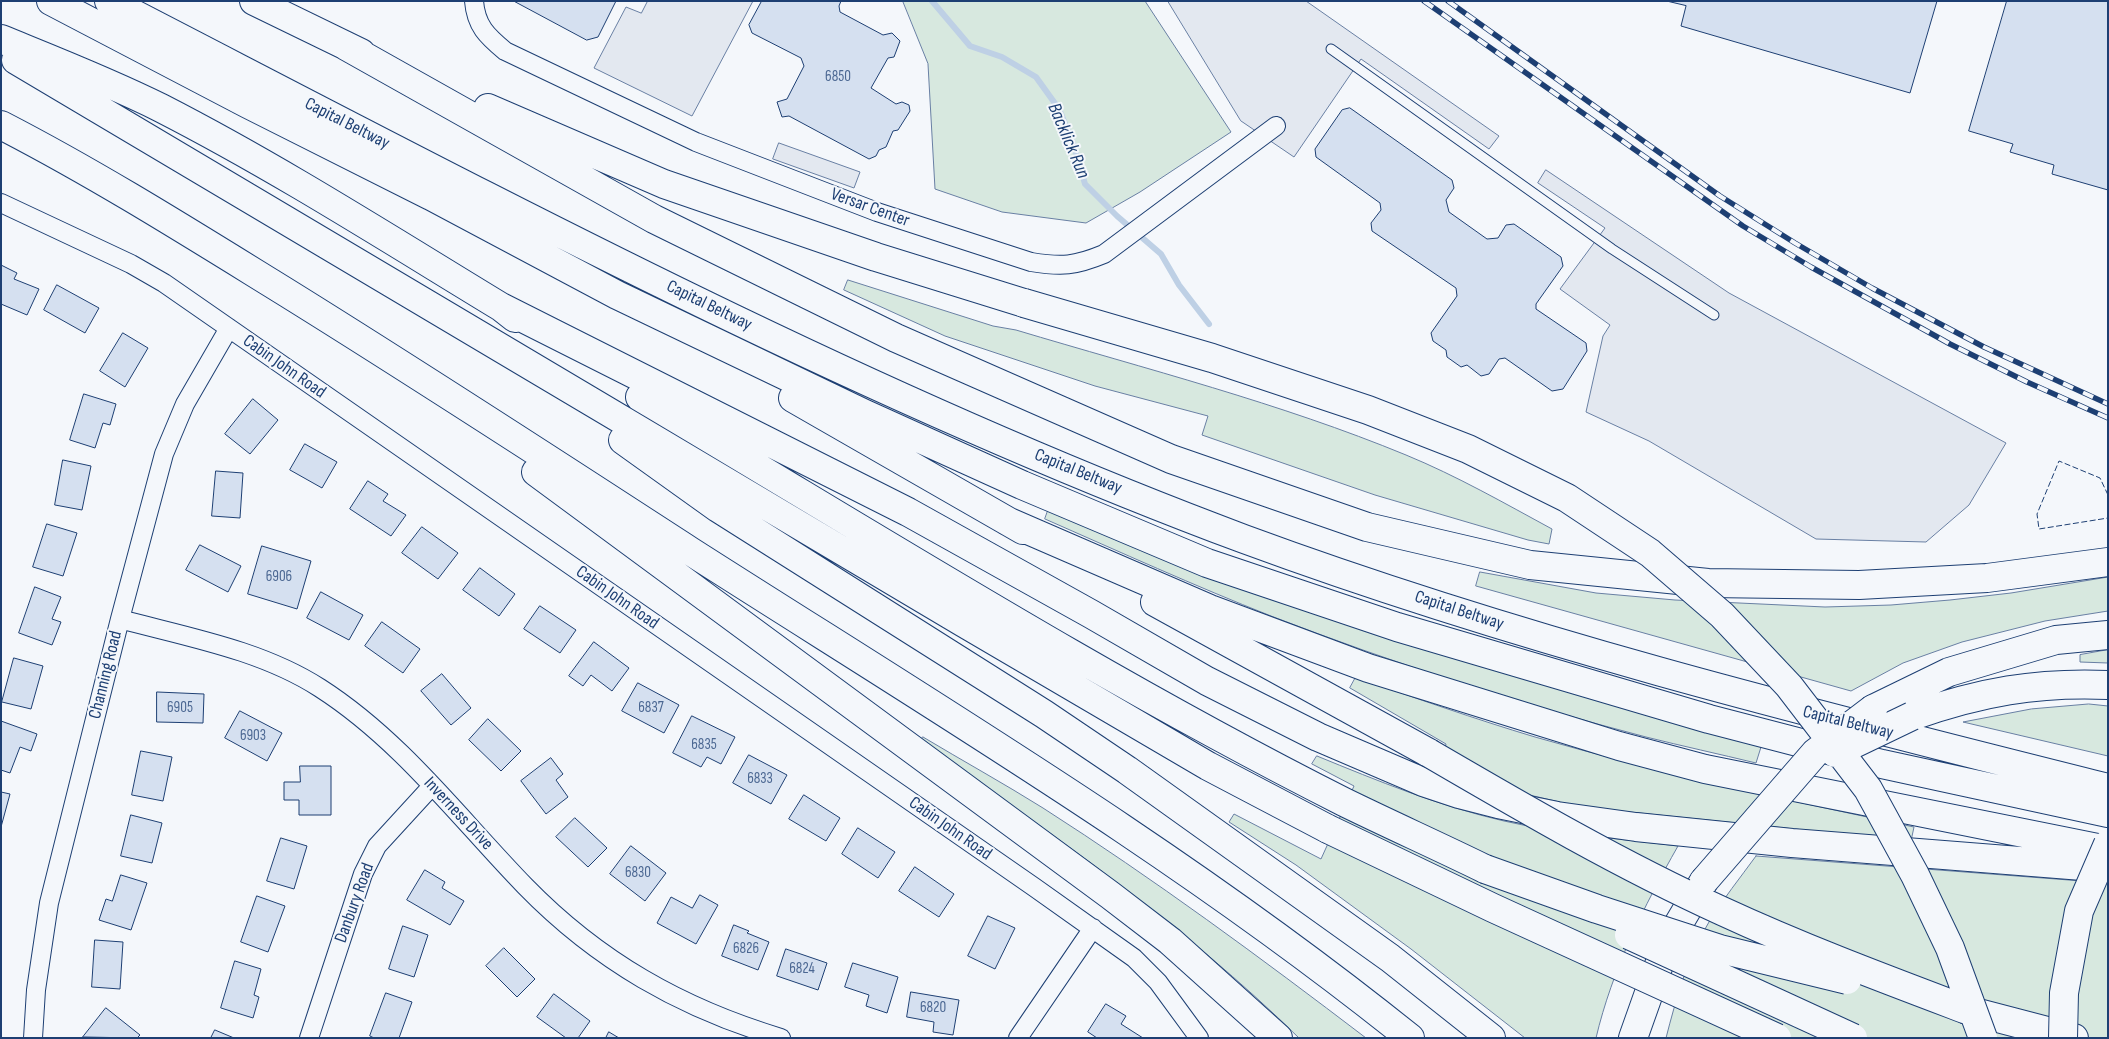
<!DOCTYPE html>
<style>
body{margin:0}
#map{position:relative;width:2109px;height:1039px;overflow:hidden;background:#f4f7fb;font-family:"Sofia Sans Condensed",sans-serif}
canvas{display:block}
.frame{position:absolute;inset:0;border:2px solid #1d3f73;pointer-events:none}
</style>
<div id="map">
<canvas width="2109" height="1039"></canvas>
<div class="frame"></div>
</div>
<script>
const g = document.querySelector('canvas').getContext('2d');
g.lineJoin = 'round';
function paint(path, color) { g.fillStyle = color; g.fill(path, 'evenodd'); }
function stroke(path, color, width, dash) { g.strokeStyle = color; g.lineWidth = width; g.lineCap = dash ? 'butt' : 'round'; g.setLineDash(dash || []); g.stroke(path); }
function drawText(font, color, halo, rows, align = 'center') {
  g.font = font + ' "Sofia Sans Condensed",sans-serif'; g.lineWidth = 4; g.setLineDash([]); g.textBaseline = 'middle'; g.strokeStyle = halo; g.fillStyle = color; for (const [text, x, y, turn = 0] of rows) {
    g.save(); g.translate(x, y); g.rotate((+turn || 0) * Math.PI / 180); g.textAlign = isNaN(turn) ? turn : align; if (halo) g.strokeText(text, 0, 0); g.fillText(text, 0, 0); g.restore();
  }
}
const green = new Path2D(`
 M 903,1 L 1145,1 L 1231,132 L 1140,192 L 1086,223 L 1002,212 L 935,189 L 928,64 Z
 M 848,280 L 993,326 L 1016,330 C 1146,369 1280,403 1406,455 C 1457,476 1504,503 1552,529 L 1549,544 L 1528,540 L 1375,495 L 1202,435 L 1208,416 L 1095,386 L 945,336 L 844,290 Z
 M 1049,508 L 1453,655 L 1578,695 L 1761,747 L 1756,763 C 1719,754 1682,746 1646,737 C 1519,704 1393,663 1271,616 C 1195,586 1120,552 1045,519 Z
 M 1480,572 L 1596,593 L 1675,600 L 1825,607 L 1891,605 L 1950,600 L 2011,593 L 2108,577 L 2108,611 L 2045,621 L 1962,642 L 1903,663 L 1851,691 L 1476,586 Z
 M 2108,650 L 2108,663 L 2080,662 L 2080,655 Z
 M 1356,677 C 1415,698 1475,719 1535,737 C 1660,773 1787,800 1914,827 L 1911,841 L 1581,807 L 1439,774 L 1446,744 L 1350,688 Z
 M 2089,704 L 2108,706 L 2108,756 L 1963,722 L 2031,709 Z
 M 923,737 C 963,761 1003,783 1043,808 C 1154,879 1261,958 1366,1038 L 1299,1038 C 1184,925 1052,834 920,741 Z
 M 1317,756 C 1378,781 1439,806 1504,821 C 1561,834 1621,839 1678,846 C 1644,906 1612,970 1596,1038 L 1525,1038 L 1411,949 L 1296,865 L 1229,822 L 1234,814 L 1321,859 L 1354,786 L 1312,764 Z
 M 1756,856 L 2108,883 L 2108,1038 L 1666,1038 C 1676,999 1688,956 1709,922 C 1723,899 1740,878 1756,856 Z`);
const parking = new Path2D(`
 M 648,1 L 753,1 L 692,116 L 594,68 L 626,7 L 641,13 Z
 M 1168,1 L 1306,1 L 1499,136 L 1489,149 L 1361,59 L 1294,157 L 1241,121 Z
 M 779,143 L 860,172 L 854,188 L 773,159 Z
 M 1546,170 L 1729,293 L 2006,443 L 1969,505 L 1926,542 L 1816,539 L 1649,441 L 1586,412 L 1603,336 L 1610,325 L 1560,289 L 1605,228 L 1538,183 Z`);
const stream = new Path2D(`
 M 932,1 L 970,46 L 1002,57 L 1036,77 L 1059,109 L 1074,146 L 1085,184 L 1117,216 L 1161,254 L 1179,285 L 1209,324`);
const building = new Path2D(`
 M 514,1 L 616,1 L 598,37 L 587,40 Z
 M 762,1 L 841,1 L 839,6 L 840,12 L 883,35 L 892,33 L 900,41 L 894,57 L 888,58 L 871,88 L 896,104 L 902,102 L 909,105 L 910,111 L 898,130 L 893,131 L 886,147 L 879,150 L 876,156 L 869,159 L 789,116 L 782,117 L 777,102 L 787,99 L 804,66 L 801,58 L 752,33 L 749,25 Z
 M 1667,1 L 1937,1 L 1910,93 L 1681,26 L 1686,6 Z
 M 2007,1 L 2108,1 L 2108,190 L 2052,174 L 2054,165 L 2010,152 L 2013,144 L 1969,131 Z
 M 1350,108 L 1452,180 L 1454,188 L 1446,200 L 1449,212 L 1487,239 L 1498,238 L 1506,225 L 1514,224 L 1561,257 L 1563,266 L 1536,304 L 1536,309 L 1586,343 L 1587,351 L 1563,389 L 1552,391 L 1505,358 L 1499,359 L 1489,374 L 1481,376 L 1467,365 L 1461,367 L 1447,357 L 1446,350 L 1433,341 L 1431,333 L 1457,296 L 1456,288 L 1372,231 L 1371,223 L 1381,210 L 1380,203 L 1316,157 L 1315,149 L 1342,110 Z
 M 1,265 L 17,273 L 14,279 L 39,289 L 27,315 L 1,304 Z
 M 57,285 L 99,308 L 85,333 L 44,310 Z
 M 123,333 L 148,348 L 125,387 L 100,371 Z
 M 84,394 L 116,404 L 110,425 L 103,423 L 95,448 L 70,440 Z
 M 253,399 L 278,420 L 250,454 L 225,434 Z
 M 305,444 L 337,462 L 322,488 L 290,470 Z
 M 63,460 L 91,466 L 82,510 L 55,505 Z
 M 216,471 L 243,473 L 240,518 L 212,516 Z
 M 368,481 L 388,494 L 383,501 L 406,515 L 391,536 L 350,509 Z
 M 47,524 L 77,533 L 63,576 L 33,567 Z
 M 422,527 L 458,553 L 438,579 L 402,553 Z
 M 200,545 L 241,566 L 228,592 L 186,570 Z
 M 262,546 L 311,561 L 297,609 L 248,594 Z
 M 480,568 L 515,594 L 499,616 L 463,590 Z
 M 35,587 L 61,597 L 52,619 L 61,622 L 52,645 L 19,633 Z
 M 321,592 L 363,615 L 349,640 L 307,618 Z
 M 540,606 L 576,630 L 560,653 L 524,629 Z
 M 382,622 L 420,649 L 403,673 L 365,646 Z
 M 594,642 L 629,668 L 612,691 L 591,675 L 583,686 L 569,676 Z
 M 14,658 L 43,666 L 31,709 L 2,702 Z
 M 442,674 L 471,708 L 451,725 L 421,691 Z
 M 638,683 L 679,705 L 664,733 L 622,711 Z
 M 157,692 L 204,694 L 203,723 L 157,722 Z
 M 240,711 L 282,733 L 267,761 L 225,738 Z
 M 692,716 L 735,737 L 721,764 L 707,757 L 701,767 L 673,753 Z
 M 488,719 L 521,751 L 501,771 L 469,740 Z
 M 1,721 L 37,734 L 31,751 L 20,747 L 10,773 L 1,770 Z
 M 141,751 L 172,757 L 163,801 L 132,795 Z
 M 749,755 L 787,775 L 771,804 L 733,783 Z
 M 551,758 L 563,774 L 556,780 L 568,797 L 546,814 L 521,781 Z
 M 300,766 L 331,766 L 331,815 L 299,815 L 299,800 L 284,800 L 284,782 L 300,782 Z
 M 1,792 L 10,794 L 1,827 Z
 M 804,795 L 840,818 L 826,841 L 789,819 Z
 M 131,815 L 162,823 L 152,863 L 121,856 Z
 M 575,818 L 607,848 L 588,867 L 556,837 Z
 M 858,828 L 895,852 L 878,878 L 842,854 Z
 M 281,838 L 307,846 L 294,889 L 267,881 Z
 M 631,846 L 666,873 L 645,901 L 610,874 Z
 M 915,867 L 954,894 L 939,917 L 899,891 Z
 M 425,870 L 445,882 L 442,888 L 464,901 L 450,925 L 407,900 Z
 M 121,875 L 147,883 L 131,930 L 99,920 L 106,899 L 112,901 Z
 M 700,895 L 718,905 L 696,944 L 657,923 L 671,897 L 692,908 Z
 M 257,896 L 285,906 L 268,952 L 241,942 Z
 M 988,916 L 1015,928 L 995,969 L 968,956 Z
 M 734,925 L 749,931 L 747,933 L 769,942 L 758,970 L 722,956 Z
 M 403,926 L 428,935 L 414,977 L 389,969 Z
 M 95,940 L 123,942 L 120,989 L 92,987 Z
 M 504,948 L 535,979 L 517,997 L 486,966 Z
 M 786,949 L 827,963 L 818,990 L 777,976 Z
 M 235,961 L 261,969 L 254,995 L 259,997 L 253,1018 L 221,1008 Z
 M 853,963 L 898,977 L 887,1013 L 866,1006 L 869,995 L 845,987 Z
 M 911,992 L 959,1000 L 953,1035 L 933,1032 L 934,1022 L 907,1017 Z
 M 386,993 L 412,1002 L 399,1038 L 374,1038 L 370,1036 Z
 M 554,994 L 590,1021 L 578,1038 L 566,1038 L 537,1017 Z
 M 1106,1004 L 1126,1016 L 1121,1024 L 1143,1038 L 1097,1038 L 1088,1032 Z
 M 106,1008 L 140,1035 L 137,1038 L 83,1037 Z
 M 215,1030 L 234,1038 L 211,1038 Z
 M 609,1032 L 619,1038 L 606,1038 Z`);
const lane = new Path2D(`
 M 1331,49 L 1612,249 L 1714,315`);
const street = new Path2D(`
 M 474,1 C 476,26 487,36 505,51 L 696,142 L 877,212 L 1031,262 C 1062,267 1075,266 1104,254 L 1276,126
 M 1,203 L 131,264 L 164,283 L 1034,887 L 1134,958 L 1158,982 L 1199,1038
 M 120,619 C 187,637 261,650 320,688 C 401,740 459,818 525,886 C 598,961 681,1008 781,1038
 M 33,1038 L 36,990 L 49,903 L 120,619 L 164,454 L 185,404 L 229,328
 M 309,1038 L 363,874 L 377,846 L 432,786
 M 1018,1038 L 1093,928`);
const highway = new Path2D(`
 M 51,1 L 248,104 L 431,196 L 617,295 L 863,413 L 1022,485 L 1207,563 L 1397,627 L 1709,719 L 1882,764 L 2108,813
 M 109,1 C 481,193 852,393 1244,539 C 1526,643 1817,715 2108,788
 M 254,1 L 361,53
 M 1,39 C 55,61 109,82 161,108 C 278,168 389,239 501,307 L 515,318
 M 346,46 L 654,219 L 896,338 L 1171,459 L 1367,527 L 1530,565 L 1708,583 L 1859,585 L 1987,578 L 2108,562
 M 16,60 L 964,623 L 1208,766 L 1328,829
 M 488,108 L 664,184 L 876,257 L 1024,303
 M 1,125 C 94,173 182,228 271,283 C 412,370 551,461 690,551 C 934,707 1184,856 1410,1038
 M 501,307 L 908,512 L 1091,614 L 1207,681 L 1318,737 L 1423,782 L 1459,794 L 1498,804 L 1557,816 L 1636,827 L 1792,843 L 2108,868
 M 640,397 C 873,535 1102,680 1344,802 C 1391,825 1438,846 1485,869
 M 793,398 L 1023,530
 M 623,440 L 718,508 L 1044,714 L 1127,770 L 1390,958 L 1491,1038
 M 536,472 L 1110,895 L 1170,941 L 1278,1038
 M 1007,521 L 1210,609 L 1368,668 L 1619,746 L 1705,769 L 2108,850
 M 1155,602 L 1429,753
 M 1873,709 L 1949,672 L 2056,640 L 2108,635
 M 1912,716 C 1980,692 2036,682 2108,685
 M 1967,1010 L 2074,1038
 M 1633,1038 L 1666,945 L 1704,881`);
const rail = new Path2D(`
 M 1424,1 L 1743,226 L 1811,267 L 1950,344 L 2027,382 L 2108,418
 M 1448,1 L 1720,196 L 1795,243 L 1872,288 L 1984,347 L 2108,404`);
const highwayBridge = new Path2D(`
 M 1024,303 L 1212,358 L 1368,410 L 1468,449 L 1567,498 L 1650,553 L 1722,615 L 1789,686 L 1868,789 L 1915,875 L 1950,948 L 1983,1038
 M 1429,753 C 1525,809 1621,865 1722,911 C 1802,948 1885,979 1967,1010
 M 1835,753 L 1912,716
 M 1328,829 L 1493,908 L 1777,1038
 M 1485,869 L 1597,909 L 1720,949 L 1847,980
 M 1704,881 L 1815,753 L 1873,709
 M 1629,935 L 1853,1038
 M 2063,1038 L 2064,993 L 2079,911 L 2108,844`);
const fence = new Path2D(`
 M 2108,495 L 2100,478 L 2059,461 L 2037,514 L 2039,529 L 2108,518`);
const numberNames = [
 ["6850",838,77],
 ["6906",279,577],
 ["6905",180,708],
 ["6837",651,708],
 ["6903",253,736],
 ["6835",704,745],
 ["6833",760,779],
 ["6830",638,873],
 ["6826",746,949],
 ["6824",802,969],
 ["6820",933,1008]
];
const streetNames = [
 ["Capital Beltway",347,124,27],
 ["Versar Center",870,208,20],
 ["Capital Beltway",709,306,26],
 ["Cabin John Road",284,367,35],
 ["Capital Beltway",1078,472,22],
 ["Cabin John Road",617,598,35],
 ["Capital Beltway",1459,611,18],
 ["Channing Road",106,675,-76],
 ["Capital Beltway",1848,723,14],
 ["Inverness Drive",458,814,47],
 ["Cabin John Road",950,829,35],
 ["Danbury Road",355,903,-70]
];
const waterNames = [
 ["Backlick Run",1068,141,67]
];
paint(green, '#d7e8df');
stroke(green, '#687fa3', 1);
paint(parking, '#e3e8f0');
stroke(parking, '#687fa3', 1);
stroke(stream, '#bed0e5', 6);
paint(building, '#d5e0f0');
stroke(building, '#1d3f73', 1);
stroke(lane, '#1d3f73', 11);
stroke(street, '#1d3f73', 20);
stroke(highway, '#1d3f73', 30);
stroke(lane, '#f4f7fb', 9);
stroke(street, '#f4f7fb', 18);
stroke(highway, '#f4f7fb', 28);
stroke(rail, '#1d3f73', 5.5);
stroke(rail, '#f4f7fb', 4, [11]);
stroke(highwayBridge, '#1d3f73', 30, []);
stroke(highwayBridge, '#f4f7fb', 28);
stroke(fence, '#1d3f73', 1, [6, 2.5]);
drawText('15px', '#4b6792', null, numberNames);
drawText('18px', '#1d3f73', '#f4f7fb', streetNames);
drawText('italic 19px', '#1d3f73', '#f4f7fb', waterNames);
</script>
